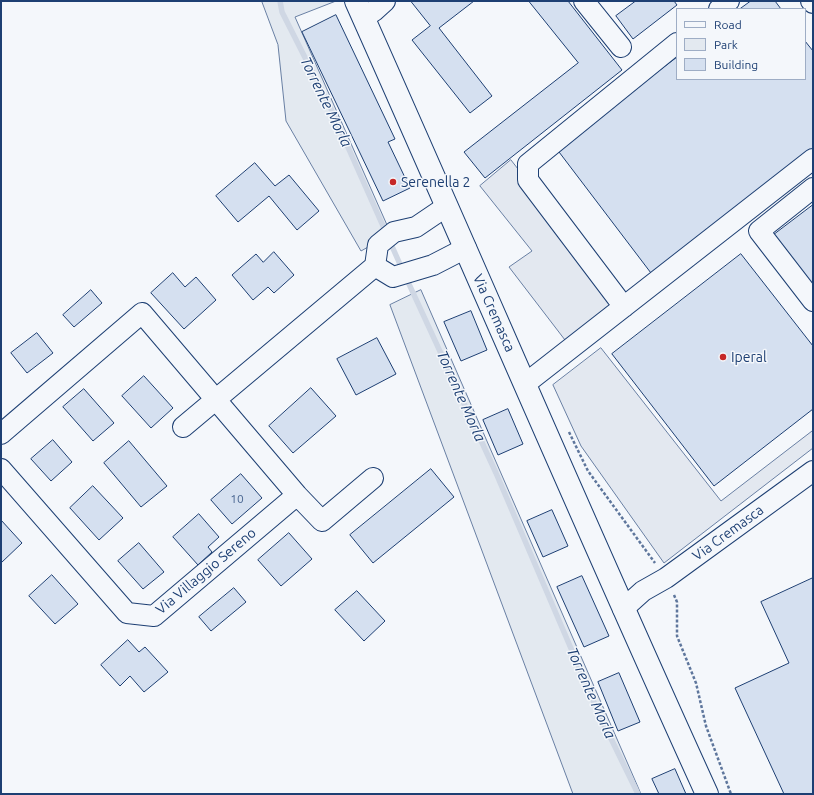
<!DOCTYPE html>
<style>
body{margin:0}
#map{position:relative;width:814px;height:795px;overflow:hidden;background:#f4f7fb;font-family:Ubuntu,sans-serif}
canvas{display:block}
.frame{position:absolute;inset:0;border:2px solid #1d3f73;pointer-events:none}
.legend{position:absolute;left:676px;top:8px;width:130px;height:72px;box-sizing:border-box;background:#f4f7fb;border:1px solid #9eadc5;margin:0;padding:5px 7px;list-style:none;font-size:12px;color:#1d3f73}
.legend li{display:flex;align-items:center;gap:8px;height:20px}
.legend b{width:20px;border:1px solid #9eadc5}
</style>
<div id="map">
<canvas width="814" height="795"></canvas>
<div class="frame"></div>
<ul class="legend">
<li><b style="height:5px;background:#f4f7fb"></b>Road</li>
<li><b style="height:11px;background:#e3e9f0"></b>Park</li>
<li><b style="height:11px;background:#d5e0f0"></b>Building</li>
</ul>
</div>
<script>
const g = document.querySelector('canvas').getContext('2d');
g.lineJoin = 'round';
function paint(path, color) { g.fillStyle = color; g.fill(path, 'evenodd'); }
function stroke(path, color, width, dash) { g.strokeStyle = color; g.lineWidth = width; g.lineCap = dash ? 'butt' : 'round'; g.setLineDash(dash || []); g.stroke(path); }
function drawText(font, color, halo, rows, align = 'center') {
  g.font = font + ' Ubuntu,sans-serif'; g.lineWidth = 3; g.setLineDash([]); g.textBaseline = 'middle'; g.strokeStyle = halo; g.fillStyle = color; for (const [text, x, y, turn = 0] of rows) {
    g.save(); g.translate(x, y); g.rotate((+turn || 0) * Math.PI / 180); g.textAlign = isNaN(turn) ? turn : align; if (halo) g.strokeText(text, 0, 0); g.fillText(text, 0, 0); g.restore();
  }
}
const green = new Path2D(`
 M 262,1 L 336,1 L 295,17 L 391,234 L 361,251 L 286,121 L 278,45 Z
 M 421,290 L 641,794 L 573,794 L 390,305 Z`);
const parking = new Path2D(`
 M 511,160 L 612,290 L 610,309 L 565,340 L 509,267 L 532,251 L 480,186 Z
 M 601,348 L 721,501 L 812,431 L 813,433 L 813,448 L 664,563 L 581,446 L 553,385 Z`);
const stream = new Path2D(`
 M 280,1 L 282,12 L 331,109 L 403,271 L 496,473 L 599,714 L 638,794`);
const building = new Path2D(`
 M 411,1 L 474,1 L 439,28 L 492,96 L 470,113 L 412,40 L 430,26 Z
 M 529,1 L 568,1 L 622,70 L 485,178 L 464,152 L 578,63 Z
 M 636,1 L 674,1 L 677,5 L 633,39 L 616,16 Z
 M 751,1 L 775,1 L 781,9 L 740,9 Z
 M 336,15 L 395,139 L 388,142 L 410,188 L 383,201 L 302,32 Z
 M 805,41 L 813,51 L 813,156 L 654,277 L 556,148 L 677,57 L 677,79 L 805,79 Z
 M 255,163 L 275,186 L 289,175 L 319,211 L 297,230 L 269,196 L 238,222 L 216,196 Z
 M 813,205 L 813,292 L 771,237 Z
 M 274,252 L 294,275 L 274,293 L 268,287 L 253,300 L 232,275 L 256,254 L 263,262 Z
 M 741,254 L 813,346 L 813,409 L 714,486 L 612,354 Z
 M 173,273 L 185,287 L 196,277 L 216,300 L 184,329 L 151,293 Z
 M 91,290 L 102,303 L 74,327 L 63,315 Z
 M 471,311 L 487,350 L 461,361 L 444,322 Z
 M 37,333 L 53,353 L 27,373 L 11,353 Z
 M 377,338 L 396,374 L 356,395 L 337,359 Z
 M 144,376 L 173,408 L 151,428 L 122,396 Z
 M 311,388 L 336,416 L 293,453 L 269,426 Z
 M 84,389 L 114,423 L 93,441 L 63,407 Z
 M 508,409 L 523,444 L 498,455 L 483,420 Z
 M 53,440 L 72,462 L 51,481 L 31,459 Z
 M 129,441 L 167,486 L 141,507 L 104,463 Z
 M 431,469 L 454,497 L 373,563 L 350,535 Z
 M 241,474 L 262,498 L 232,524 L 211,500 Z
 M 93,486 L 123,518 L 99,540 L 70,508 Z
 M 552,510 L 568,546 L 543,557 L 527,521 Z
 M 199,514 L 219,537 L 208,547 L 212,552 L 198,565 L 173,537 Z
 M 1,520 L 22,543 L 1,563 Z
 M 289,533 L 312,559 L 281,586 L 258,560 Z
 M 139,543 L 164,572 L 143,589 L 118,561 Z
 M 52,575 L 78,604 L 55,624 L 29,596 Z
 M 582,576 L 609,636 L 584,647 L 557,587 Z
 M 813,578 L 813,794 L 784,794 L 735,688 L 789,663 L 761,602 Z
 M 234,588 L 246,602 L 211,631 L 199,617 Z
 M 357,591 L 385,621 L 364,641 L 335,610 Z
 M 128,640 L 139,652 L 145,647 L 168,672 L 144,692 L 130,676 L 120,686 L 101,665 Z
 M 619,673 L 640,722 L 618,731 L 598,682 Z
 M 675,769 L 686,794 L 659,794 L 652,779 Z`);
const path = new Path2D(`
 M 569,432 L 588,471 L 655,563
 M 674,595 L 677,602 L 677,636 L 696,683 L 706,726 L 731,794`);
const minor = new Path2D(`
 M 584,1 L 621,47
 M 811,1 L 813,3
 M 719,9 L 729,1
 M 363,18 L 374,11 L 385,1
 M 813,188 L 759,231 L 813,301
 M 447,206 L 416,227 L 394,232 L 378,245 L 375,266 L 393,277 L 433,265 L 466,248
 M 624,307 L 528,180 L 528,164 L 677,43
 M 525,384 L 813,159
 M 183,427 L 375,266
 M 1,434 L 142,313 L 297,495 L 322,521 L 373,478
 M 1,469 L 127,613 L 154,616 L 297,495
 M 623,609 L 643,591 L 666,578 L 813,471`);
const major = new Path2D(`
 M 356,1 C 474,265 587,531 707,794`);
const markers = [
 [393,182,4,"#c62828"],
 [723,357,4,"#c62828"]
];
const numberNames = [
 ["10",237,499]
];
const poiNames = [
 ["Serenella 2",401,182],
 ["Iperal",731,357]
];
const streetNames = [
 ["Via Cremasca",494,313,66],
 ["Via Cremasca",728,533,-36],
 ["Via Villaggio Sereno",206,571,-40]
];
const waterNames = [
 ["Torrente Morla",326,102,64],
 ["Torrente Morla",461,396,66],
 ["Torrente Morla",591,693,66]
];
paint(green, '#e3e9f0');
stroke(green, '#687fa3', 1);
paint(parking, '#e3e8f0');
stroke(parking, '#687fa3', 1);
stroke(stream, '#cfd7e4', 5.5);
paint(building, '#d5e0f0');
stroke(building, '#1d3f73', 1);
stroke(minor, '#1d3f73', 22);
stroke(major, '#1d3f73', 24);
stroke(path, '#5e769c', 2.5, [3, 2]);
stroke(minor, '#f4f7fb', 20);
stroke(major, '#f4f7fb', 22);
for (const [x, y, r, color] of markers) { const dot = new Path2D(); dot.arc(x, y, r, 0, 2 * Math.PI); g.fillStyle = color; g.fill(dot); stroke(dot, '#f4f7fb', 1.5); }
drawText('12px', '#4b6792', null, numberNames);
drawText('14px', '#1d3f73', '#f4f7fb', poiNames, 'left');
drawText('14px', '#1d3f73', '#f4f7fb', streetNames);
drawText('italic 15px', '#1d3f73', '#f4f7fb', waterNames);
</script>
